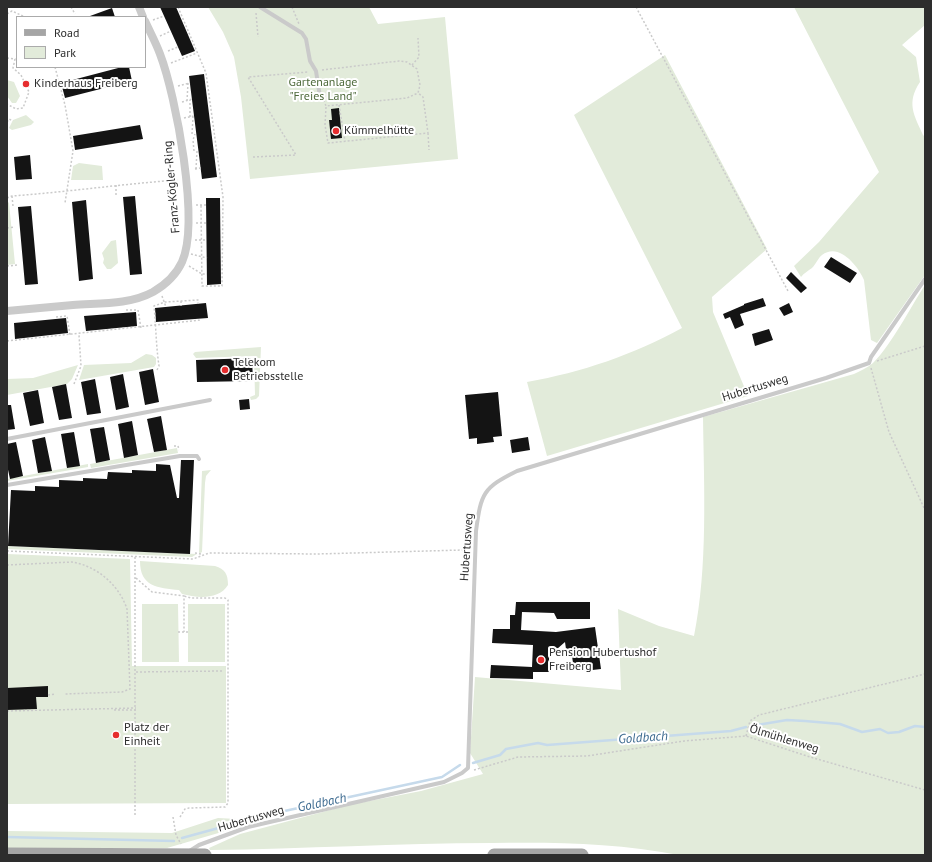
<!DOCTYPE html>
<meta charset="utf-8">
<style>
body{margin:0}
#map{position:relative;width:932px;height:862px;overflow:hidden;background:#fff;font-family:"PT Sans",sans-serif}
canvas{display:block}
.frame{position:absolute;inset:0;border:8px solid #2d2d2d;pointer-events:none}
.legend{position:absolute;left:16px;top:16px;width:130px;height:52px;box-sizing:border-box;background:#fff;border:1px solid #ababab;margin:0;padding:5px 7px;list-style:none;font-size:12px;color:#2d2d2d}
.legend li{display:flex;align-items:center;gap:8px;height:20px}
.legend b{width:20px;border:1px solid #ababab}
</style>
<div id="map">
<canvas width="932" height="862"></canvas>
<div class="frame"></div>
<ul class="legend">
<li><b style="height:5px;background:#a5a5a5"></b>Road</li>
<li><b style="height:11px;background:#e2ebda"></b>Park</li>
</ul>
</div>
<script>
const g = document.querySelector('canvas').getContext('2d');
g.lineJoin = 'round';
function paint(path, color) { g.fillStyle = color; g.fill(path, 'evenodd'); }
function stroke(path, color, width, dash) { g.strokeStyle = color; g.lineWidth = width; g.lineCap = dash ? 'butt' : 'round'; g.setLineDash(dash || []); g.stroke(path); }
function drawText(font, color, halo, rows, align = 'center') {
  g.font = font + ' "PT Sans",sans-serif'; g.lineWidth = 4; g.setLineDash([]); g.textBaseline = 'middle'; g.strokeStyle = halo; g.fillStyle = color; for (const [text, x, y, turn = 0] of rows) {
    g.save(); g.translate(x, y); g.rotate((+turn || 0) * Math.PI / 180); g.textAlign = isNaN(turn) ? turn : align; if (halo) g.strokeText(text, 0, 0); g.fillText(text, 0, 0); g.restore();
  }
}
const green = new Path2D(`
 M 208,7 L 369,7 L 378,24 L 445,17 L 458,159 L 250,179 L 241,97 L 234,57 L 223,32 Z
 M 794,7 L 925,7 L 925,25 L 902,45 L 916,57 L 920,82 C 906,103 914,115 923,135 L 925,137 L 925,275 L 877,343 L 871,340 L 864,280 C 858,266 839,242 822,255 C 818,258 816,264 812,268 C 808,271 804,273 801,277 L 794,266 L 819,242 L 879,172 Z
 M 665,55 L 767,249 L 712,297 L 713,312 L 748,396 L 547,456 L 527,382 C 583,372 632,355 682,328 L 574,115 Z
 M 7,80 L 14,82 L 20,96 L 16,103 L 12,103 L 7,96 Z
 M 26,115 L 34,122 L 31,125 L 12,130 L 9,128 L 13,120 Z
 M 79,163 L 102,166 L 103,180 L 71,180 L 73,166 Z
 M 7,201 L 9,203 L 15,264 L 7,265 Z
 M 116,240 L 118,263 L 111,269 L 107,269 L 103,263 L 104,259 L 102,253 L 111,241 Z
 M 925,285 L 925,855 L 679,855 C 617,843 555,842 492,843 C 398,843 304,849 210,850 L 209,848 L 240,834 L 349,805 L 421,791 L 483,774 L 470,753 L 475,677 L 621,690 L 618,609 L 659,626 L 694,636 C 708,567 704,488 703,417 L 854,374 C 860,371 867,368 873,363 C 892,344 910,308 925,285 Z
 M 261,347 L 259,396 L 256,399 L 251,400 L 250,397 L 255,395 L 254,356 L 196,358 L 193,354 L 195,352 Z
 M 146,354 L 152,355 L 156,358 L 156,364 L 154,367 L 79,380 L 84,365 L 131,363 Z
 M 78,365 L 72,379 L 67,384 L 7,395 L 7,379 L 33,378 Z
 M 177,448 L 178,453 L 91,468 L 90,464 Z
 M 88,464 L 88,467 L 7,481 L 7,479 Z
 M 211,470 L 206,476 L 205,483 L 202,552 L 199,554 L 202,471 Z
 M 7,546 L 197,554 L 192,557 L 7,549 Z
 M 7,554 L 130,559 L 132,666 L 226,666 L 226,803 L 7,804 Z
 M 140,561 L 215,566 C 225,569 228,574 228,585 C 219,600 197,598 182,594 L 179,590 C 158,588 140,587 140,561 Z
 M 142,604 L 178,604 L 179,662 L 142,662 Z
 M 188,604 L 225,604 L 225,662 L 188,662 Z
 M 218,818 L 237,819 L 241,824 L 239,827 L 167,848 L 7,848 L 7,831 L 172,833 Z`);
const stream = new Path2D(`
 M 751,726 L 787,720 L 805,721 L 840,724 L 862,732 L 880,729 L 888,733 L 899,732 L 915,726 L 925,727
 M 473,763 L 500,755 L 506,749 L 538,743 L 547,745 L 731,731 L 746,727
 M 7,837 L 174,841
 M 182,838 L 266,815 L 442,777 L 460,765`);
const building = new Path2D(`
 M 160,7 L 176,7 L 195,51 L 182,56 Z
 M 112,8 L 115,17 L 90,17 L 90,16 Z
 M 122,67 L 129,67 L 132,81 L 65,98 L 61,83 Z
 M 204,74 L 217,177 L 202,179 L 189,76 Z
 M 339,108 L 342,138 L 331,139 L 329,120 L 332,120 L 331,109 Z
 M 140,125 L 143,139 L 75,150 L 73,136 Z
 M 30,155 L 32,179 L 16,180 L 14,157 Z
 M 135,196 L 142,274 L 130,275 L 123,197 Z
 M 206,198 L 220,198 L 221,284 L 207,285 Z
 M 86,200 L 93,279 L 79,281 L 72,202 Z
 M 31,206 L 38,284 L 25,285 L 18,207 Z
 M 831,257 L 857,273 L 850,283 L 824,267 Z
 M 791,272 L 807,288 L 801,293 L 786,278 Z
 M 763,298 L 766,306 L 740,314 L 744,325 L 735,329 L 730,317 L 725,319 L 723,314 L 744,305 L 744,304 Z
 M 206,303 L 208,318 L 156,322 L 155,308 Z
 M 789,303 L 793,312 L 784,316 L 779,308 Z
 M 136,312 L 137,326 L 86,331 L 84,316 Z
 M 66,318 L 68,333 L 15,339 L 14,323 Z
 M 769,329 L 773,340 L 755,346 L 752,334 Z
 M 252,358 L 253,381 L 197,382 L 196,360 Z
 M 153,369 L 159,402 L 145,405 L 139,372 Z
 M 123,374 L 129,407 L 116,410 L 110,377 Z
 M 95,379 L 101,413 L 87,415 L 81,382 Z
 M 66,384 L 72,418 L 59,420 L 52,387 Z
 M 38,390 L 44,423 L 30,426 L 23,393 Z
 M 498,392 L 502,436 L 493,437 L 494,442 L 477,444 L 477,438 L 469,439 L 465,395 Z
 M 249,399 L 250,409 L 240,410 L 239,400 Z
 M 7,405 L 11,405 L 15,429 L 7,430 Z
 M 161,416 L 167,450 L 154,452 L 147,419 Z
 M 132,421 L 138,455 L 124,458 L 118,424 Z
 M 104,427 L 110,460 L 96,463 L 90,429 Z
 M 74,432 L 80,466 L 67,468 L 61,434 Z
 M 45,437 L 52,471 L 38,473 L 32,440 Z
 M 528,437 L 530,450 L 512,453 L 510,440 Z
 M 16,442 L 23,476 L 10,479 L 7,465 L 7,444 Z
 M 181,460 L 194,460 L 190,554 L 8,546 L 11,490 L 35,491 L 35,486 L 59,487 L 59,480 L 83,481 L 83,478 L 107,479 L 108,472 L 132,473 L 132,470 L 156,471 L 156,464 L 170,465 L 177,498 L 179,498 Z
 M 516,602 L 590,602 L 590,619 L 557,619 L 554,613 L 522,612 L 521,630 L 556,632 L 595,627 L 601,669 L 584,671 L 583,669 L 574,670 L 571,649 L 566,649 L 565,642 L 549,656 L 549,672 L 533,672 L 533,679 L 490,678 L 491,665 L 532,667 L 533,645 L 492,643 L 493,629 L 510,629 L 510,615 L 515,615 Z
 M 48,686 L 48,697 L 36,697 L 37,709 L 7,710 L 7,688 Z`);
const path = new Path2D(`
 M 71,7 L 75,14
 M 178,7 L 206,73 L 223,197 L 222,286 L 202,286 L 201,205
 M 292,7 L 299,24
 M 636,7 L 788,291
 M 256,13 L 258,37
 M 7,14 L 12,11 L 25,17
 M 153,20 L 164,16
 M 160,36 L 171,31
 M 168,51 L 178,47
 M 7,58 L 15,59 L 13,68 L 21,75 L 29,92 L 23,108 L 16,109 L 7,104
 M 171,63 L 197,53
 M 412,65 L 419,57 L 418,38
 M 55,67 L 65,105 L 73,151 L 65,203
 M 322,70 L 399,61 L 407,62 L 417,69 L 420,85 L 418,93 L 407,98 L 326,106 L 324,101
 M 178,86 L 190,83
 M 187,101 L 188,83
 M 182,102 L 192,99
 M 339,105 L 345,141
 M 326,107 L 325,125 L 328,143 L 428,133 L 423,97 L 418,93
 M 190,117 L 190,100
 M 184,118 L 194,116
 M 7,122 L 9,119 L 13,121
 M 428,133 L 429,150
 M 192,134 L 193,117
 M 194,151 L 193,140 L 195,134
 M 253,157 L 296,155 L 248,77 L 308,72
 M 195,169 L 201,168
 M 196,169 L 197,151
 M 116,185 L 116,197
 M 12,196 L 13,206
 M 7,198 L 12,196 C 67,192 122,184 178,180
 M 196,205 L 206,205
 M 196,223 L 207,223
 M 7,228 L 15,227
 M 195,240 L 207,240
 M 191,254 L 207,258
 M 7,266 L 18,265
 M 189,266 L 202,274 L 207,274
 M 162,296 L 166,307
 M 181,301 L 181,306
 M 126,310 L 138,310 L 141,328
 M 56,317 L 67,316 L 70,335
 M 7,341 L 201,320
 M 877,361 L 925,346
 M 871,368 L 889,432 L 925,510
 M 157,370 L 159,366 C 156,346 156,326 154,306 L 165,302 L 198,300 L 198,304
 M 74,384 L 81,366 L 79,335
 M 174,446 L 178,446 L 179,450
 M 7,551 L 193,559 L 209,553 L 317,554 L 463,550
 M 195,553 L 201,554
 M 135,557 L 135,816
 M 468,563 C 461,553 462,544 469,535
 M 7,565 L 72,562 C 97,566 119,585 127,609 L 130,689 L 122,692 L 64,694
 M 136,578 L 152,592 L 184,596 L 184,632
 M 178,632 L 188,632
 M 136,672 L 222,671
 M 48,695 L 55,694
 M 114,710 L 136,710
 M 7,711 L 136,708
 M 746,736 L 750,721 L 759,715 L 925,674
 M 474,770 L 518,757 L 587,756 L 684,741 L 746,736 L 810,757 L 925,790
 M 173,817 L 176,835 L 181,844
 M 180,817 L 185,809 L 189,808 L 225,807 L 228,803 L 228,600 L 225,598 L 191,598 L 184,596`);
const lane = new Path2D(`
 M 260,7 L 302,33 L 306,39 L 310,61 L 316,71 L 320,97
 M 7,439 L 210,400
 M 7,485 L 180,456 L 197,456 L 199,459
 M 188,852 L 199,845 L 248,827 L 444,782 L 462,773 L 468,768 L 476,531 C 481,493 483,488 517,471 L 826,378 L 869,363 L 871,357 L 925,279`);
const street = new Path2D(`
 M 139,7 L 143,17
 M 7,311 C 29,309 51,307 73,305 C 99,303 129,305 153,292 C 165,285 176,275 182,262 C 200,222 176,96 160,54 C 156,43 150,32 145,21`);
const primary = new Path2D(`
 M 7,854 L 205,855
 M 494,855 L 582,855`);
const markers = [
 [26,84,4,"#e62d2e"],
 [336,131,4,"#e62d2e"],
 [225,370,4,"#e62d2e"],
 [541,660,4,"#e62d2e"],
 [116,735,4,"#e62d2e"]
];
const parkNames = [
 ["Gartenanlage",323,83],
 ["\"Freies Land\"",323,97]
];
const poiNames = [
 ["Kinderhaus Freiberg",34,84],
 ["Kümmelhütte",344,131],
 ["Telekom",233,363],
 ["Betriebsstelle",233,377],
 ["Pension Hubertushof",549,653],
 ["Freiberg",549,667],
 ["Platz der",124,728],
 ["Einheit",124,742]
];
const streetNames = [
 ["Franz-Kögler-Ring",172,187,-95],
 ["Hubertusweg",755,388,-17],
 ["Hubertusweg",467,547,-86],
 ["Ölmühlenweg",784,739,17],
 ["Hubertusweg",251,819,-16]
];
const waterNames = [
 ["Goldbach",643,738,-4],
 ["Goldbach",322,803,-12]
];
paint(green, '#e2ebda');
stroke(stream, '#c6daeb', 2.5);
paint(building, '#141414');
stroke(path, '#cacaca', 1.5, [2, 2]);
stroke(lane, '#cacaca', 4);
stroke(street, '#cacaca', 8);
stroke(primary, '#a5a5a5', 13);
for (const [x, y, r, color] of markers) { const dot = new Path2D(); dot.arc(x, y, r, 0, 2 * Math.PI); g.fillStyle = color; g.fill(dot); stroke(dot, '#fff', 1.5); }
drawText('12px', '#4d693a', '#fff', parkNames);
drawText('12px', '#2d2d2d', '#fff', poiNames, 'left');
drawText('12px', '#2d2d2d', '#fff', streetNames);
drawText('italic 13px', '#3b698f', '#fff', waterNames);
</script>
